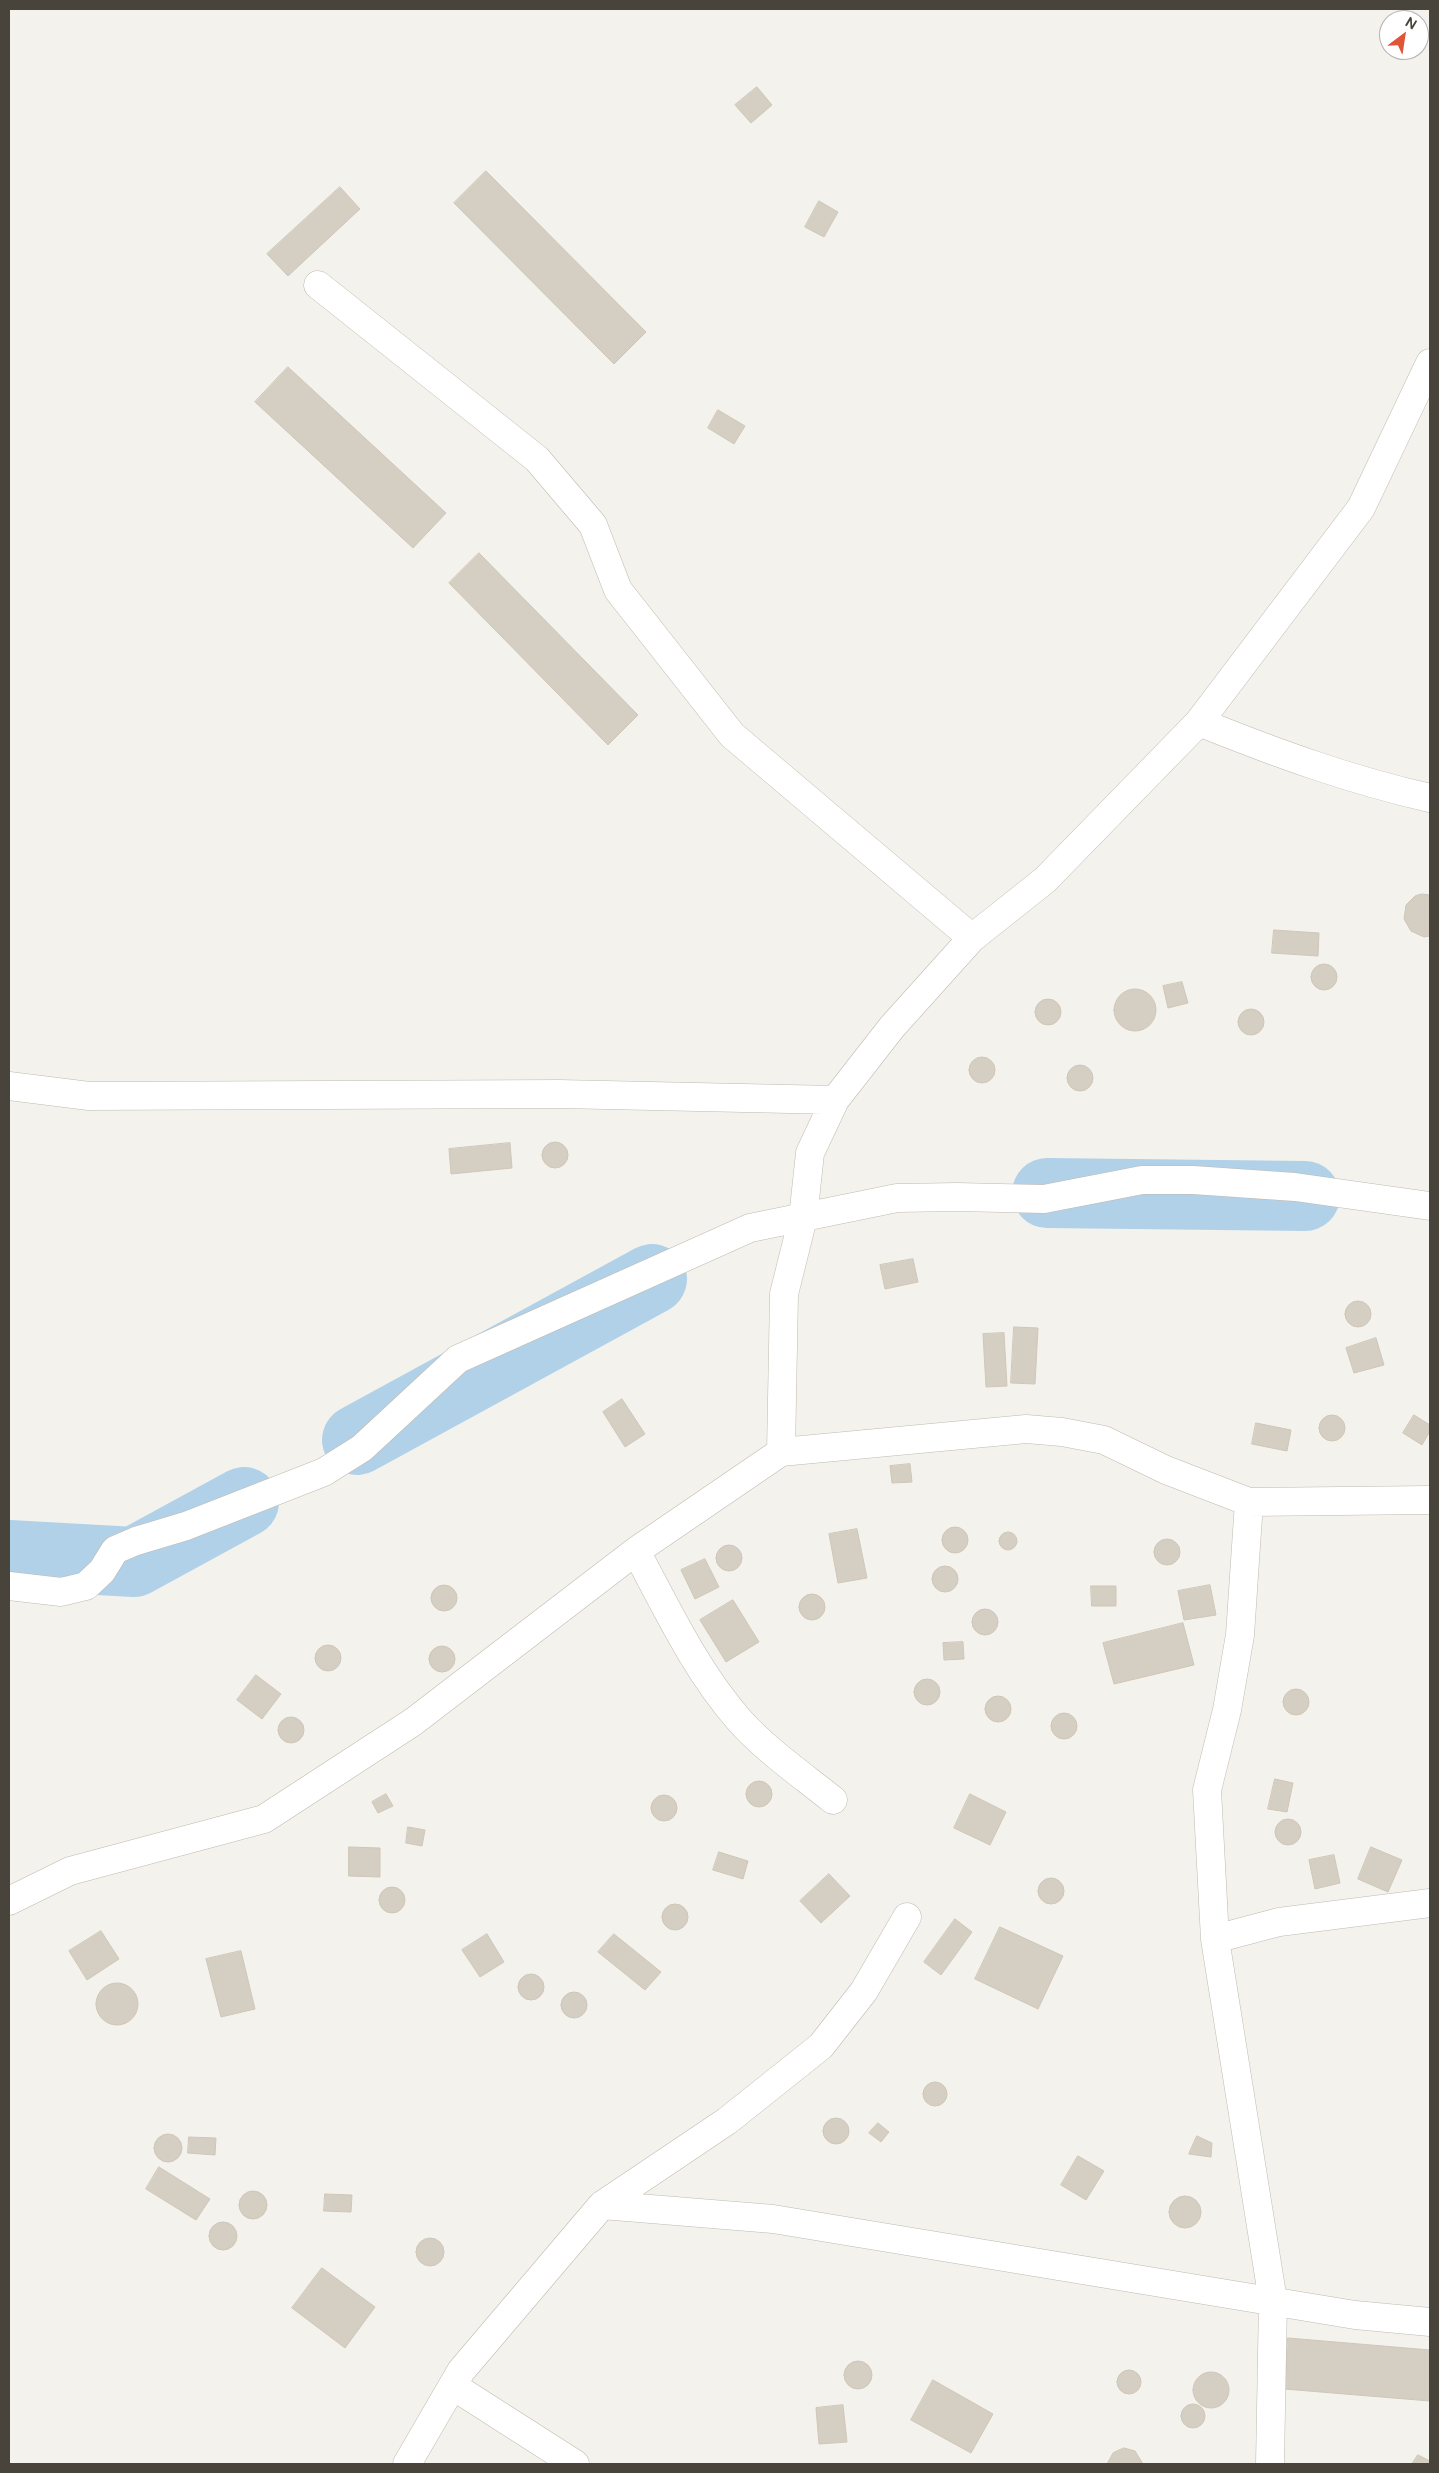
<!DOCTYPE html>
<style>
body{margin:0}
#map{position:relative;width:1439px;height:2473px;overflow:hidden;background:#f4f2ed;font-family:"DM Sans",sans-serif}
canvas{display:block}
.frame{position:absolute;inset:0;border:10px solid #48433b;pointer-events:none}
.north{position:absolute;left:1379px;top:10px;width:50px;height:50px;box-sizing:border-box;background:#fff;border:1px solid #b6b4b1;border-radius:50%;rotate:31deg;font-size:14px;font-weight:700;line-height:20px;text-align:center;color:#48433b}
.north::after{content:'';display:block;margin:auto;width:18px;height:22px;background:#e05538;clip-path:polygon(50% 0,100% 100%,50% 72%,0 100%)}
</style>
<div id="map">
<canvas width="1439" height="2473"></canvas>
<div class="frame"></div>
<div class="north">N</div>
</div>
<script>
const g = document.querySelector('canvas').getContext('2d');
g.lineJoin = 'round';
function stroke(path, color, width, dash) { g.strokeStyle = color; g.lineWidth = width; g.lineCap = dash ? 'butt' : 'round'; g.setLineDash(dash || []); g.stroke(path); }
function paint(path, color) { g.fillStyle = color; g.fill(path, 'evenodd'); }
const river = new Path2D(`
 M 1047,1193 L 1305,1196
 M 357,1440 L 652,1279
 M 9,1555 L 134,1562 L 244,1502`);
const building = new Path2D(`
 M 757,87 L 772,105 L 751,123 L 735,105 Z
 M 486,171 L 646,332 L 614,364 L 454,203 Z
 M 340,187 L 360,209 L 288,276 L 267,254 Z
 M 819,201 L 838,212 L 824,237 L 805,227 Z
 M 288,367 L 446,513 L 413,548 L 255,402 Z
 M 718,410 L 745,426 L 734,444 L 708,428 Z
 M 479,553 L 638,715 L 608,745 L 449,583 Z
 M 1422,894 L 1430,895 L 1430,936 L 1424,937 L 1411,931 L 1404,919 L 1406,905 L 1415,896 Z
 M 1274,930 L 1319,933 L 1318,956 L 1272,953 Z
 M1311 977a13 13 0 1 1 26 0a13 13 0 1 1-26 0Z
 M 1182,982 L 1188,1003 L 1168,1008 L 1163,986 Z
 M1114 1010a21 21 0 1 1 42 0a21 21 0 1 1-42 0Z
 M1035 1012a13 13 0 1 1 26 0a13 13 0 1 1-26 0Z
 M1238 1022a13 13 0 1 1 26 0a13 13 0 1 1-26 0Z
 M969 1070a13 13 0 1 1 26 0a13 13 0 1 1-26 0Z
 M1067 1078a13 13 0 1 1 26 0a13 13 0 1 1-26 0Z
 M542 1155a13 13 0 1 1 26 0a13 13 0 1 1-26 0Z
 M 510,1143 L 512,1168 L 451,1174 L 449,1149 Z
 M 913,1259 L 918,1282 L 885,1289 L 880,1265 Z
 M1345 1314a13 13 0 1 1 26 0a13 13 0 1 1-26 0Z
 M 1014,1327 L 1038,1328 L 1035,1384 L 1011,1383 Z
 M 1004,1333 L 1007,1386 L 986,1387 L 983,1334 Z
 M 1376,1338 L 1384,1365 L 1354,1373 L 1346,1348 Z
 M 622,1399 L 645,1434 L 625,1447 L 603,1412 Z
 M1319 1428a13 13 0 1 1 26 0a13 13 0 1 1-26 0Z
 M 1414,1415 L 1430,1425 L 1430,1431 L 1422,1445 L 1403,1433 Z
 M 1256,1423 L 1291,1430 L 1287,1451 L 1252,1444 Z
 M 910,1464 L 912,1482 L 892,1483 L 890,1466 Z
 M942 1540a13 13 0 1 1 26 0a13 13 0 1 1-26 0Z
 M 857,1529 L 867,1578 L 838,1583 L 829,1534 Z
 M999 1541a9 9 0 1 1 18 0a9 9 0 1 1-18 0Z
 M1154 1552a13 13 0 1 1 26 0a13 13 0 1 1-26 0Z
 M716 1558a13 13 0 1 1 26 0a13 13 0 1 1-26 0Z
 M 705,1559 L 719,1587 L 695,1599 L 681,1570 Z
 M932 1579a13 13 0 1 1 26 0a13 13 0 1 1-26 0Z
 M431 1598a13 13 0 1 1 26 0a13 13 0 1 1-26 0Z
 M 1210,1585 L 1216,1615 L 1184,1620 L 1178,1591 Z
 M 1091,1586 L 1116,1586 L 1116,1606 L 1092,1606 Z
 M799 1607a13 13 0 1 1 26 0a13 13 0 1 1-26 0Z
 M 733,1600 L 759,1642 L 726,1662 L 700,1620 Z
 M972 1622a13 13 0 1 1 26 0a13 13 0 1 1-26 0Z
 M 1183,1623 L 1194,1665 L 1114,1684 L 1103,1643 Z
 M 963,1642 L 964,1659 L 944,1660 L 943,1643 Z
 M315 1658a13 13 0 1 1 26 0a13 13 0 1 1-26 0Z
 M429 1659a13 13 0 1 1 26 0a13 13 0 1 1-26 0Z
 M 256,1675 L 281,1694 L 262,1719 L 237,1700 Z
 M914 1692a13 13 0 1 1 26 0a13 13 0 1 1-26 0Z
 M1283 1702a13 13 0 1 1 26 0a13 13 0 1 1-26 0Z
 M985 1709a13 13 0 1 1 26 0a13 13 0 1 1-26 0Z
 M1051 1726a13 13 0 1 1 26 0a13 13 0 1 1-26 0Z
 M278 1730a13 13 0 1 1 26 0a13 13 0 1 1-26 0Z
 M 1275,1779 L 1293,1783 L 1287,1812 L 1268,1809 Z
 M746 1794a13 13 0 1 1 26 0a13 13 0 1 1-26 0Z
 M 386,1794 L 393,1806 L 378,1813 L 372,1802 Z
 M 970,1794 L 1006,1812 L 990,1845 L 954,1828 Z
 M651 1808a13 13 0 1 1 26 0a13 13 0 1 1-26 0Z
 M1275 1832a13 13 0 1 1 26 0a13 13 0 1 1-26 0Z
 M 408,1827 L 425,1830 L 422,1846 L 406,1843 Z
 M 349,1847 L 380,1848 L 380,1877 L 349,1876 Z
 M 1371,1847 L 1402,1860 L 1388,1892 L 1358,1879 Z
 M 719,1852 L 748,1861 L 743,1879 L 713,1870 Z
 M 1334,1855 L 1340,1883 L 1315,1889 L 1309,1860 Z
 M 829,1874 L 850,1896 L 821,1923 L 800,1901 Z
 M1038 1891a13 13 0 1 1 26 0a13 13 0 1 1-26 0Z
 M379 1900a13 13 0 1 1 26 0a13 13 0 1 1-26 0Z
 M662 1917a13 13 0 1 1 26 0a13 13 0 1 1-26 0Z
 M 955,1919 L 972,1932 L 941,1975 L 924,1962 Z
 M 1000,1927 L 1063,1956 L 1038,2009 L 975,1979 Z
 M 101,1931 L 119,1959 L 87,1980 L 69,1951 Z
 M 487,1934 L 504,1962 L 480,1977 L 462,1950 Z
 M 614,1934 L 661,1972 L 645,1990 L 598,1952 Z
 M 241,1951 L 255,2009 L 221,2017 L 206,1959 Z
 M518 1987a13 13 0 1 1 26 0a13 13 0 1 1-26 0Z
 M96 2004a21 21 0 1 1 42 0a21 21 0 1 1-42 0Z
 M561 2005a13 13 0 1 1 26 0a13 13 0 1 1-26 0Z
 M923 2094a12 12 0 1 1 24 0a12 12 0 1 1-24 0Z
 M823 2131a13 13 0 1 1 26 0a13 13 0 1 1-26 0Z
 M 878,2123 L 889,2132 L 881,2142 L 869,2133 Z
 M154 2148a14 14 0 1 1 28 0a14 14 0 1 1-28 0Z
 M 1197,2136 L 1212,2143 L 1211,2157 L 1189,2154 Z
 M 189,2137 L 216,2138 L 215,2155 L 188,2153 Z
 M 1078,2156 L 1104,2171 L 1086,2200 L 1061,2185 Z
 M 159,2167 L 210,2199 L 196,2220 L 146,2189 Z
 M239 2205a14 14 0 1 1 28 0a14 14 0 1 1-28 0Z
 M 325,2194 L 352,2195 L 351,2212 L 324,2211 Z
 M1169 2212a16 16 0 1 1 32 0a16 16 0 1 1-32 0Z
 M209 2236a14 14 0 1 1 28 0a14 14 0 1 1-28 0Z
 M416 2252a14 14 0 1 1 28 0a14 14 0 1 1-28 0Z
 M 322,2268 L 375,2307 L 345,2348 L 292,2308 Z
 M 1288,2338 L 1430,2350 L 1430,2401 L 1284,2389 Z
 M844 2375a14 14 0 1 1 28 0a14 14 0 1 1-28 0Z
 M1117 2382a12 12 0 1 1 24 0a12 12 0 1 1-24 0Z
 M1193 2390a18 18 0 1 1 36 0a18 18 0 1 1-36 0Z
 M 933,2380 L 993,2414 L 971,2453 L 911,2420 Z
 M1181 2416a12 12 0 1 1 24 0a12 12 0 1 1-24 0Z
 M 843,2405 L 847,2442 L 819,2444 L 816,2408 Z
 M 1124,2448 L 1135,2451 L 1143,2464 L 1107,2464 L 1113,2453 Z
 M 1418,2455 L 1430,2461 L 1430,2464 L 1412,2464 Z`);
const minor = new Path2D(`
 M 318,285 L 537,459 L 593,525 L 618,590 L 732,735 L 972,938
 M 1199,722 C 1276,753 1350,780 1430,798
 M 9,1086 L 89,1096 L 559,1094 L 835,1100
 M 781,1452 L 784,1294 L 803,1218 L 810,1153 L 835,1100 L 892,1027 L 972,938 L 1045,880 L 1199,722 L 1361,508 L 1430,363
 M 1249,1502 L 1240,1635 L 1227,1710 L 1207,1790 L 1215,1939 L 1273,2301 L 1270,2464
 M 636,1551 C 667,1609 696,1671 740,1721 C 767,1751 802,1775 833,1800
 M 9,1586 L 61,1592 L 86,1586 L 102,1571 L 115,1550 L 136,1541 L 186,1526 L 324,1472 L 362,1448 L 458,1359 L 750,1228 L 897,1198 L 957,1197 L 1044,1199 L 1142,1180 L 1193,1180 L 1295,1187 L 1430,1206
 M 9,1901 L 70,1871 L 264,1819 L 413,1722 L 636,1551 L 781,1452 L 1026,1429 L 1062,1432 L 1104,1440 L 1166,1470 L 1249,1502 L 1430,1500
 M 1215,1939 L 1279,1922 L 1430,1903
 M 602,2205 L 727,2121 L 821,2046 L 864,1991 L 907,1917
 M 453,2386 L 575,2464
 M 407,2464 L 461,2371 L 602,2205 L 773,2219 L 1355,2315 L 1430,2322`);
stroke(river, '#b1d1e9', 70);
paint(building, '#d5cec3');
stroke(building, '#cfc6b7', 1);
stroke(minor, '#bfbab0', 29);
stroke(minor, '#fff', 28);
</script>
